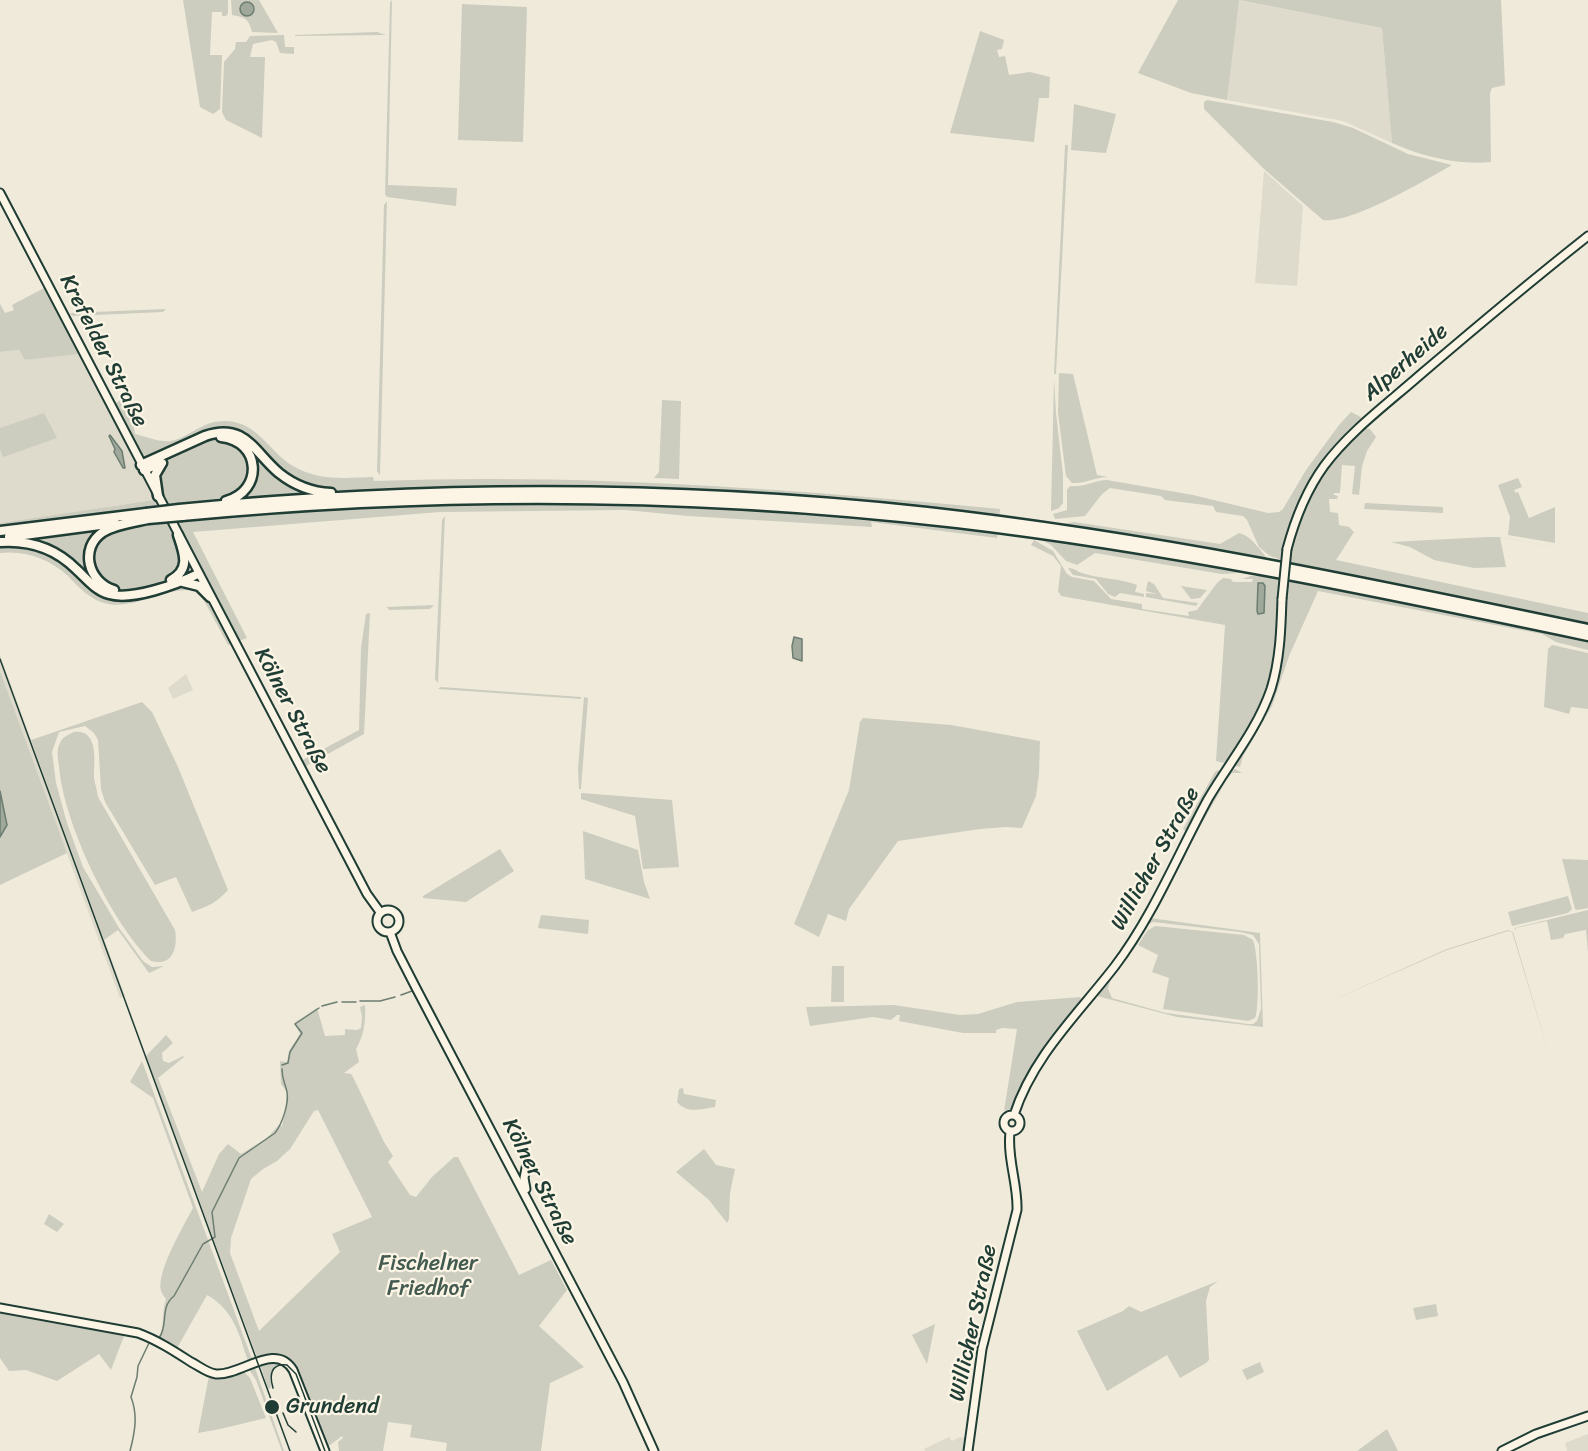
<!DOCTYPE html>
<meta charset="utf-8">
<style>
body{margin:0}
canvas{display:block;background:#efeada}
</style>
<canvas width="1588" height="1451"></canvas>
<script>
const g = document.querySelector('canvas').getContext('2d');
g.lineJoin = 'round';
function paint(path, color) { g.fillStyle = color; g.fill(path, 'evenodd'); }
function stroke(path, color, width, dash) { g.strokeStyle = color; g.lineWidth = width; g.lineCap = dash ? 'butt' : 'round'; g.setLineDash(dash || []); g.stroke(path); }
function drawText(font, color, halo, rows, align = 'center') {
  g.font = font + ' Sriracha,sans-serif'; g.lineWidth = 4.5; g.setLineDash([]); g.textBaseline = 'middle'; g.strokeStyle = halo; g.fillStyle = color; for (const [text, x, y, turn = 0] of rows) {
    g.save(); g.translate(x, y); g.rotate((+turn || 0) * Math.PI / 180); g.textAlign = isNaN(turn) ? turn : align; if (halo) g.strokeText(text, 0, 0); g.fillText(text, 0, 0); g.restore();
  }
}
const built = new Path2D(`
 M 1238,0 L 1382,28 L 1392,143 L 1343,121 L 1227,100 Z
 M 1264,171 L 1303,206 L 1297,286 L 1255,283 Z
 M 19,350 L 25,360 L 80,354 L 154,500 L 0,523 L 0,352 Z
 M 0,655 L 125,996 L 120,998 L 0,671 Z
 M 186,674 L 193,690 L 173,699 L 168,688 Z
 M 1588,1434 L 1588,1451 L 1567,1451 L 1565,1443 Z
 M 949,1437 L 952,1441 L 960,1437 L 967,1438 L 966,1451 L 925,1451 L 924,1449 Z`);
const green = new Path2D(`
 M 183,0 L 228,0 L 228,13 L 226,16 L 222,16 L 222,12 L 212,12 L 210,55 L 222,55 L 220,109 L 213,114 L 200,107 Z
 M 231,0 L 259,0 L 278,33 L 252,32 C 249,19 245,17 232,15 Z
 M 392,0 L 388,185 L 457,188 L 456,206 L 387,197 L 385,194 L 390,3 Z
 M 1178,0 L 1501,0 L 1505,85 L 1492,88 L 1490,93 L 1491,162 C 1456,165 1424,157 1392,143 L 1382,28 L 1239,0 L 1227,100 L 1191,93 L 1138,73 Z
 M 462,4 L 527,7 L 523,142 L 458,140 Z
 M 980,31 L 1004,40 L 1002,49 L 997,50 L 999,57 L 1005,56 L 1009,75 L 1030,72 L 1050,77 L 1049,98 L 1039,98 L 1034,142 L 950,133 Z
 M 377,32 L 386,35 L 295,36 L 295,35 Z
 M 284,35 L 285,47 L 294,47 L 294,54 L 280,53 L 276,42 L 272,40 L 253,44 L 250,57 L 265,57 L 262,138 L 226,120 L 222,112 L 224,62 L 235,49 L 236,42 L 246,42 L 250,36 Z
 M 1207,100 L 1333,122 L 1353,128 L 1408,154 L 1452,165 C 1425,180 1352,224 1323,220 L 1264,169 L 1204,109 L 1204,102 Z
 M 1074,104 L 1116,114 L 1106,153 L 1071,150 Z
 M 1065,145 L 1068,145 L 1056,374 L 1054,374 Z
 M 387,201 L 380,475 L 377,471 L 384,205 Z
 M 46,287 L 80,354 L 25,360 L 19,350 L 0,352 L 0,304 L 5,313 L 14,310 L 12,305 Z
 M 166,309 L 163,312 L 72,316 L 70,313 Z
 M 1059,373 L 1073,374 L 1097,475 L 1108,477 C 1095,477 1085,484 1072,483 L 1066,476 L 1058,413 Z
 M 1054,380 L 1056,413 L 1063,475 L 1063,503 L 1059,508 L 1051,511 Z
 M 129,395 L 135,434 C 144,436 161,443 171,441 C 190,437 203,420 226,421 C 258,422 269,452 293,466 C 318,481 345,478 373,477 L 374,481 C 583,473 792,489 1000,509 L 997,538 L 871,522 L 872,527 L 688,516 L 625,510 L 440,512 L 193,532 L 247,638 L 228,645 L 199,591 C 166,585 134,612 104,603 C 90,599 78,587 68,576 C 50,559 25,550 0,553 L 0,523 L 154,500 L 108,408 Z
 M 662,400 L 681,401 L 679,479 L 654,478 L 659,472 Z
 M 1351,412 L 1361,417 L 1359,426 L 1319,471 L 1286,540 L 1282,560 L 1270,556 L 1259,547 L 1247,520 L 1243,516 L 1216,512 L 1213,506 L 1165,500 L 1161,496 L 1110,488 L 1102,494 L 1085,516 L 1055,519 L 1053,514 L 1067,510 L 1067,490 L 1070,486 C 1084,488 1094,480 1107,480 L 1193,495 L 1268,513 L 1279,512 L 1283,509 L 1306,470 L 1339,425 Z
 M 44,413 L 57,438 L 3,457 L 0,449 L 0,428 Z
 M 1365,428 L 1370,429 L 1376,437 L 1367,451 L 1362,466 L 1359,495 L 1352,494 L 1355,466 L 1342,465 L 1340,493 L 1334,493 L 1334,495 L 1338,496 L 1337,499 L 1329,499 L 1330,512 L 1338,513 L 1339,525 L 1349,527 L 1354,532 L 1336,560 L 1588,613 L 1588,623 L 1288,562 C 1297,508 1325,465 1365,428 Z
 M 1518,478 L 1522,487 L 1514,490 L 1516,493 L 1518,492 L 1529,518 L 1555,507 L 1555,543 L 1508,535 L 1510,517 L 1498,485 Z
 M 1365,503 L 1443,507 L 1443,513 L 1364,509 Z
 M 445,516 L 438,683 L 435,679 L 442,520 Z
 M 1074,522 L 1220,544 L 1239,533 C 1252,536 1260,551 1269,560 L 1157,540 L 1056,525 Z
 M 1038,536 L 1253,572 L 1222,574 L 1095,553 L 1077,565 L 1066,561 L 1051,545 L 1036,537 Z
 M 1488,537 L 1499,537 L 1588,553 L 1500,537 L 1506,567 L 1474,568 L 1434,560 L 1410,547 L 1391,542 Z
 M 1034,540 L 1053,551 L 1067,574 L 1072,577 L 1094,581 L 1111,599 L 1142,604 L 1142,609 L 1189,616 L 1188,612 L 1197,610 L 1217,583 L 1223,578 L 1231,579 L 1233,582 L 1252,582 L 1253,579 L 1242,579 L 1251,576 L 1268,576 L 1393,599 L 1588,640 L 1588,650 L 1556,642 L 1542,634 L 1318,591 L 1289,656 L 1272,706 L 1243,756 L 1240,767 L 1216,761 L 1225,625 L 1061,596 L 1058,591 L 1061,566 L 1053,556 L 1031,545 Z
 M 1068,568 C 1074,568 1076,571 1082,573 C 1100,579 1119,578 1137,585 L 1135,592 L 1144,594 L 1144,597 L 1120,593 L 1115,597 L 1108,594 L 1096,579 L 1073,575 Z
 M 1148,581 L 1154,584 L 1163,598 L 1198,603 L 1196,606 L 1146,597 L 1146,593 L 1157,594 L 1146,591 Z
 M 1181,586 L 1207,590 L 1200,598 L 1191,599 Z
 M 434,605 L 430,609 L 389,610 L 387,607 Z
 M 370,613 L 364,734 L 306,766 L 303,760 L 359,730 L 361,648 L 366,614 Z
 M 1552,645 L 1588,653 L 1588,709 L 1571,707 L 1569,714 L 1544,707 L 1548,649 Z
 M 0,671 L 67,853 L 0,885 L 0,837 L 7,825 L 0,791 Z
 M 441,687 L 581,697 L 581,699 L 438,689 Z
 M 584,697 L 588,698 L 581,789 L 579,789 L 578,768 Z
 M 142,702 L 152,712 L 178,767 L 228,890 C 216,903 209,906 192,912 L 176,877 L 155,885 L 105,802 L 101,789 L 98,740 L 94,733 L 85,726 L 59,732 L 52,752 L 56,783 L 67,823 L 83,867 L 119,928 L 143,961 L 152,967 L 164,966 L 149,973 L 118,930 L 104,940 L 31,740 Z
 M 863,718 L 951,725 L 1040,741 L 1039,774 L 1036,796 L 1022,828 L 1006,827 L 980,829 L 898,841 L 849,909 L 846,921 L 828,914 L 819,937 L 794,924 L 849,790 L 860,722 Z
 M 74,732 C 99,729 94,761 94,778 C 95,784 97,790 98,797 L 175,930 C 178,947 173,967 151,961 C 111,922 63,822 59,766 C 58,759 56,750 60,743 C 62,737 68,735 74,732 Z
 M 1235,769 L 1242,773 L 1232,773 L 1227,779 L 1194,837 L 1191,839 L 1150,918 L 1260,933 L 1263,1027 L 1177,1017 L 1097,996 L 1095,995 L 1116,966 L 1228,772 ZM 1153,922 L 1240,932 L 1253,935 L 1259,944 L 1261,1009 L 1257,1021 L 1253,1024 L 1248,1024 L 1166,1013 L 1112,998 L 1108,989 L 1110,981 L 1146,926 Z
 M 1218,770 L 1220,772 L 1185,831 L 1183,829 L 1215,772 Z
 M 581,793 L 672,800 L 679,867 L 643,869 L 635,816 L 581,799 Z
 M 583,831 L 638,850 L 644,882 L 650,899 L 585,879 Z
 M 500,849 L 514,871 L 466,902 L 423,898 L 423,896 Z
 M 1562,859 L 1588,860 L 1588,908 L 1577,910 L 1575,909 Z
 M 1568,896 L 1572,909 L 1568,913 L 1512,926 L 1508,912 Z
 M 1588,910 L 1588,953 L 1586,930 L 1565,934 L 1563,938 L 1551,940 L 1547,921 L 1516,928 L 1515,931 L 1515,928 L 1518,927 Z
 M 541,915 L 589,920 L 588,934 L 538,928 Z
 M 1155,926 L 1244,935 L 1253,940 C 1258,952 1260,1007 1255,1018 L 1248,1021 L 1163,1009 L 1169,978 L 1152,972 L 1158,955 L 1138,945 L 1147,931 Z
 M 1508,930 L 1513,932 L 1549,1054 L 1512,932 L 1508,931 L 1447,950 L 1319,1006 L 1447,949 Z
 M 832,966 L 844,966 L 844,1002 L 831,1002 Z
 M 1080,997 L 1083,1001 L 1022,1089 L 1012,1108 L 1004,1111 L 1017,1029 L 1002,1028 L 996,1030 L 996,1033 L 963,1033 L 899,1021 L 900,1015 L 897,1015 L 891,1020 L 873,1017 L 810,1026 L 806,1007 L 894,1005 L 960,1015 L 978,1014 L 1017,1002 Z
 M 365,1005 C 366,1022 364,1035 356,1049 L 359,1062 L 344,1073 L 351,1074 L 353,1077 L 384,1142 L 393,1156 L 388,1162 L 410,1195 L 416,1197 L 432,1177 L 454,1157 L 458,1157 L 519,1275 L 551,1260 L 567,1290 L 539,1326 L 584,1367 L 550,1383 L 541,1451 L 446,1451 L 447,1443 L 410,1437 L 412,1425 L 388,1422 L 383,1451 L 339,1451 L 338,1442 L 343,1438 L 342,1436 L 326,1448 L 296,1365 L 294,1366 L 288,1361 L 258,1360 L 146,1056 L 166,1035 L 173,1043 L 162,1053 L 163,1061 L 169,1063 L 183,1056 L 184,1057 L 158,1078 L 202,1192 L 219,1154 L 228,1144 L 241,1154 L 267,1138 L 279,1125 L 282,1126 L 286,1108 L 287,1092 L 281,1084 L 280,1061 L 287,1062 L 289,1051 L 300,1034 L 294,1023 L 317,1008 L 325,1036 L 345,1035 L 345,1029 L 357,1030 L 361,1028 L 362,1016 L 360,1007 ZM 318,1110 L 372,1217 L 332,1234 L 340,1252 L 259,1331 L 230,1253 L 231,1238 L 251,1179 L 263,1169 L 277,1161 L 290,1149 L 314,1111 Z
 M 142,1061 L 253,1362 L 249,1364 C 239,1335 235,1311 207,1295 L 176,1350 L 157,1340 C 166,1328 161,1313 166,1299 C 164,1296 162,1294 161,1291 C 156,1272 184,1225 193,1208 L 153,1098 L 130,1082 Z
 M 683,1088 L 684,1094 L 716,1100 L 715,1107 C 702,1109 687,1114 677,1102 L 679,1089 Z
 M 704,1149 L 716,1165 L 735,1169 L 730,1193 L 729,1219 L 727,1223 L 709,1200 L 676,1172 Z
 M 49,1214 L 64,1224 L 57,1232 L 44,1224 Z
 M 1218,1281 L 1210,1287 L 1206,1301 L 1209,1360 L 1206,1363 L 1180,1378 L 1167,1355 L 1107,1391 L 1077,1331 L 1123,1311 L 1129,1306 L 1141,1312 Z
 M 1436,1304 L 1438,1316 L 1416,1320 L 1413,1308 Z
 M 0,1312 L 124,1336 L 111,1370 L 99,1354 L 57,1381 L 26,1370 L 9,1371 L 0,1358 Z
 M 935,1324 L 927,1364 L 912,1335 Z
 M 274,1361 L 284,1363 C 268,1366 271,1377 271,1388 L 268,1389 L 260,1364 Z
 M 1260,1362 L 1264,1372 L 1247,1380 L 1242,1370 Z
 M 254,1365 L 284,1451 L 282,1451 L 256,1380 L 250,1371 L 251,1366 Z
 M 243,1371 L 250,1378 L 266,1418 L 220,1429 L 198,1433 L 209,1376 L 224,1377 Z
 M 1387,1429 L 1398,1451 L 1357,1451 Z`);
const water = new Path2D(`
 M240 9a7 7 0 1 1 14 0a7 7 0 1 1-14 0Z
 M 110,435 L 122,451 L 125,468 L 123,468 L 114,452 L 115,449 L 109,436 Z
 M 1258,583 L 1263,583 L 1265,586 L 1264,613 L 1258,614 L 1257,611 Z
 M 794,637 L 802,639 L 802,661 L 793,658 L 792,646 Z
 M 0,791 L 7,825 L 0,837 Z`);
const stream = new Path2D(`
 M 401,995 L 412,991
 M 360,1001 L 380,1001 L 395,997
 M 342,1002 L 356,1002
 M 322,1006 L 337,1002
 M 282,1065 L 288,1063 L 290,1052 L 302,1033 L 295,1024 L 319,1008
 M 156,1337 L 159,1338 C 169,1325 159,1308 174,1296 L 203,1244 L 215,1237 L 212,1212 L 239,1158 L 275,1133 C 282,1124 289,1104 287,1092 C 285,1082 282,1080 282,1069
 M 130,1451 C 135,1432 138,1415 131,1397 L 137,1377 L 138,1366 L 150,1341`);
const secondary = new Path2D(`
 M 0,193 L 367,894 L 380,912
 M 1287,549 C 1295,519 1306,491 1324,466 C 1350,431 1387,404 1420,375 C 1475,328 1531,281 1588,236
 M377 921a11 11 0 1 1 22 0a11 11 0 1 1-22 0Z
 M 390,932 L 397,951 L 416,988 L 623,1382 L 654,1451
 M1004 1123a8 8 0 1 1 16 0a8 8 0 1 1-16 0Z
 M 1014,1115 C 1033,1056 1078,1014 1115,966 C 1153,916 1178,854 1208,799 C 1229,763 1257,730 1271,689 C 1280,660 1281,630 1282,599
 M 526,1189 L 524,1178 L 527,1163
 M 0,1308 L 138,1333 C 157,1340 174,1351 191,1362 C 199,1366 207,1373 216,1374 C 241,1376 275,1341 293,1370 L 325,1451
 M 968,1451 L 982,1349 L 1017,1210 C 1018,1184 1007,1159 1010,1132
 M 1502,1451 L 1536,1434 L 1588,1416`);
const highway = new Path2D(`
 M 221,437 C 261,441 264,491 226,501
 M 141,465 L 205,436 C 245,422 254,452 279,473 C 294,485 311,492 331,493
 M 144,470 L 160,463
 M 158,496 L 155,475 L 162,463
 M 179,509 C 428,485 678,485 927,512 C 1150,537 1369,583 1588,629
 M 182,516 C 440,491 700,493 957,523 C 1169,548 1379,592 1588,636
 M 0,531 L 146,513
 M 9,537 L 115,523
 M 0,542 C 29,540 55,548 76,569 C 86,578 95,590 109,594 C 132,601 177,584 198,574
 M 171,580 C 191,569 184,553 178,535
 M 183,582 L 199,586 L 210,597
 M 114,590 C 88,582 79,548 103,532 C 116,524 134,522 148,519`);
const tram = new Path2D(`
 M 0,659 L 290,1451
 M 273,1388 C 269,1375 271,1363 287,1365 L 296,1374 L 325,1451
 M 283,1413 L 288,1425 L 296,1432`);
const secondaryBridge = new Path2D(`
 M 1282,599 L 1287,549`);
const highwayBridge = new Path2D(`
 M 146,513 L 179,509
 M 148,519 L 182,516`);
const markers = [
 [272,1407,8,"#1f3d34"]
];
const streetNames = [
 ["Krefelder Straße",103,351,63],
 ["Alperheide",1406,363,-41],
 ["Kölner Straße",292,711,62],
 ["Willicher Straße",1156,859,-61],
 ["Kölner Straße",539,1182,63],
 ["Willicher Straße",974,1323,-78]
];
const parkNames = [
 ["Fischelner",428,1264],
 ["Friedhof",428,1289]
];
const poiNames = [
 ["Grundend",286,1407]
];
paint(built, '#dedbcc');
paint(green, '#cccdbf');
paint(water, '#9fa89a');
stroke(water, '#6c7d71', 1.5);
stroke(stream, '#6c7d71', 1.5);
stroke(secondary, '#1f3d34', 11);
stroke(highway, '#1f3d34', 13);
stroke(secondary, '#fcf5e5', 7);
stroke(highway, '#fcf5e5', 8);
stroke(tram, '#1f3d34', 1.5);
stroke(secondaryBridge, '#1f3d34', 11, []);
stroke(highwayBridge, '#1f3d34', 13, []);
stroke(secondaryBridge, '#fcf5e5', 7);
stroke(highwayBridge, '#fcf5e5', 8);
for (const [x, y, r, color] of markers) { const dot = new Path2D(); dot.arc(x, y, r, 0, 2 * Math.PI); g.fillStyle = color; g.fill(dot); stroke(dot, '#fcf5e5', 2); }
drawText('22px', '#1f3d34', '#fcf5e5', streetNames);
drawText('22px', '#425a50', '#fcf5e5', parkNames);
drawText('22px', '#1f3d34', '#fcf5e5', poiNames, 'left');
</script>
